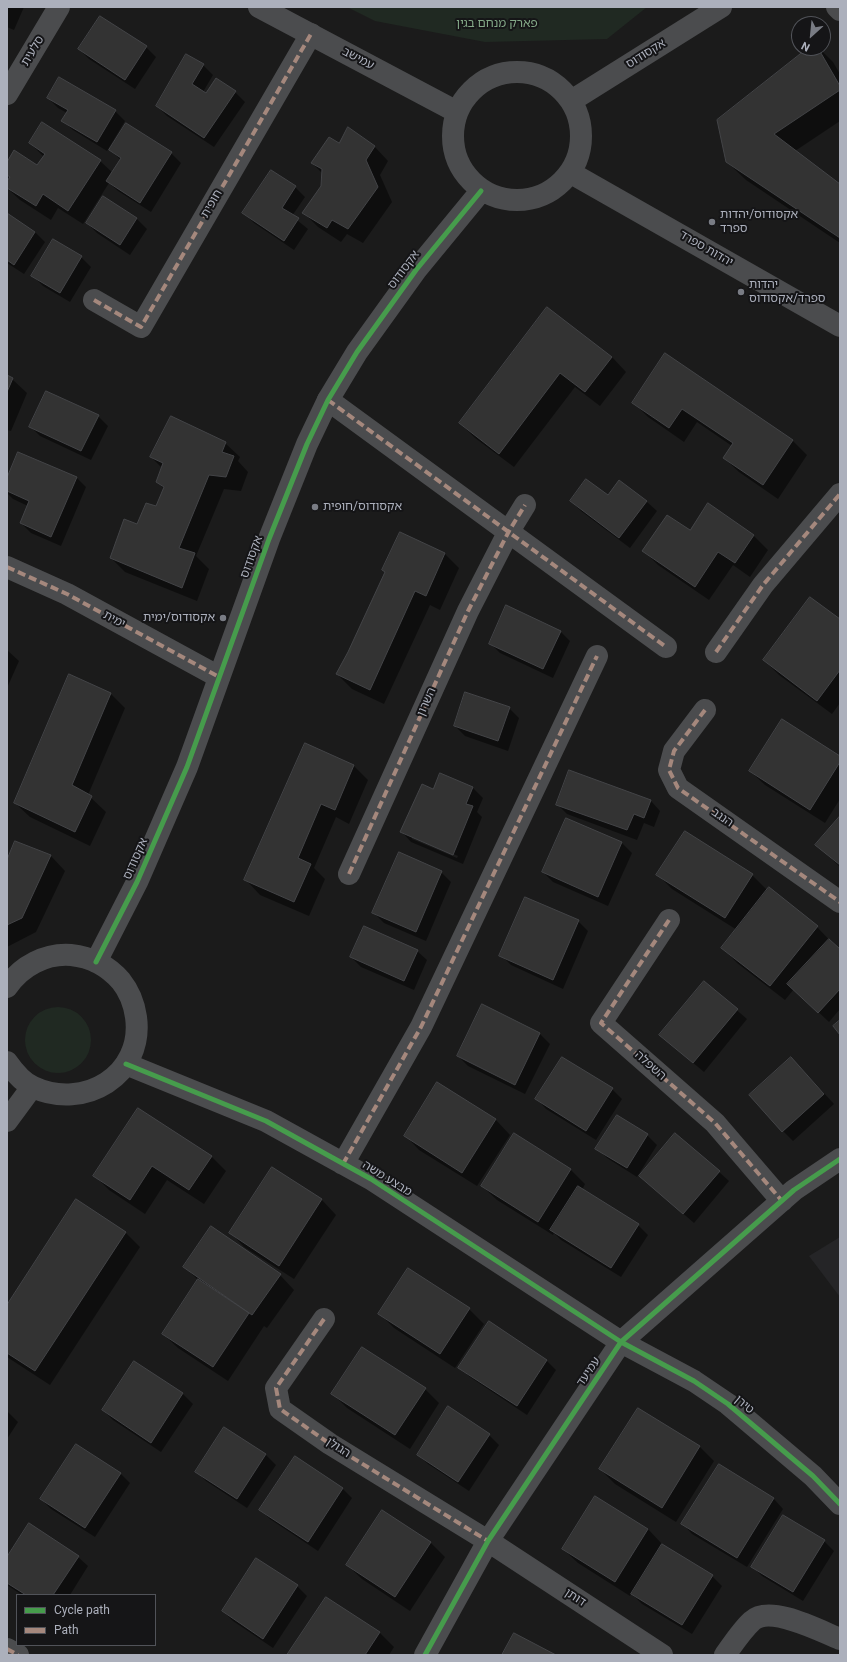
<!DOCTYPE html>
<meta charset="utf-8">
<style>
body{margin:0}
#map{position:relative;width:847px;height:1662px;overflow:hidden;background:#1b1b1b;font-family:Roboto,sans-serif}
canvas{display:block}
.frame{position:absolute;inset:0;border:8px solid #acb0bc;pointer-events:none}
.legend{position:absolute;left:16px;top:1594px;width:140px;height:52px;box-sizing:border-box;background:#151517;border:1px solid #515359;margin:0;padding:5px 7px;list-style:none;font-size:12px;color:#acb0bc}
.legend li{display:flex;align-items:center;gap:8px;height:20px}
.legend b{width:20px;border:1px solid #515359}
.north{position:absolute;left:791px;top:16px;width:40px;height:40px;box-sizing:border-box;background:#151517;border:1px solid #515359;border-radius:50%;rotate:207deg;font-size:11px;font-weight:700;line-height:16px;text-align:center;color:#acb0bc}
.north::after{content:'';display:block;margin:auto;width:14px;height:18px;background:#797c84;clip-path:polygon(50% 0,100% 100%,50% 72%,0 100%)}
</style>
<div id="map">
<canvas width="847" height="1662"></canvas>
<div class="frame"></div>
<ul class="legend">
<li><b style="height:5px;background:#469c4c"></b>Cycle path</li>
<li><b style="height:5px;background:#a5887d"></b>Path</li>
</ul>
<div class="north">N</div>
</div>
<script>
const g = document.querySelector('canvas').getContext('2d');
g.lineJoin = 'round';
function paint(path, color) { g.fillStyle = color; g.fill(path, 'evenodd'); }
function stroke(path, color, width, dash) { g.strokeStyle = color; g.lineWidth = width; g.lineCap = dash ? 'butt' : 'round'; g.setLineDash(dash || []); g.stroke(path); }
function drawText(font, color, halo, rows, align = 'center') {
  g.font = font + ' Roboto,"Noto Sans Hebrew",sans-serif'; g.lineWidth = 4; g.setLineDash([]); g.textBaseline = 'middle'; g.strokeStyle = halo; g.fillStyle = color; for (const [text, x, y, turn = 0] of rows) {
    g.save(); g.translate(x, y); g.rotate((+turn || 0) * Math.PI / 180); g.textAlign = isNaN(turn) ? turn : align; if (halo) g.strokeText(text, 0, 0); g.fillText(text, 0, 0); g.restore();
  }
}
const built = new Path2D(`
 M 840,1237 L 840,1297 L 809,1256 Z`);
const green = new Path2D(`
 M 347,7 L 647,7 L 607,39 L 485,42 L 375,21 Z
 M25 1040a33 33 0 1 1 66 0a33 33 0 1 1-66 0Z`);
const shadow = new Path2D(`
 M 7,7 L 24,7 L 14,30 L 7,27 Z
 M 146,47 L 156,57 L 135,89 L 89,59 L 79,49 Z
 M 810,48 L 819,48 L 833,62 L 840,74 L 840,121 L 795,151 L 840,185 L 840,243 L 746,180 L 727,162 Z
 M 203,65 L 213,75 L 203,92 L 207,95 L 235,92 L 245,102 L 214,147 L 167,116 L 157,106 Z
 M 48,98 L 115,111 L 125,121 L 107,151 L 73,130 L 63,121 L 67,113 L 58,108 Z
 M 30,143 L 100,161 L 113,173 L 121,160 L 110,150 L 171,153 L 181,163 L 151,212 L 118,191 L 109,183 L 83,224 L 58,208 L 51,220 L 20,200 L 7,188 L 7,183 L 10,178 L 7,175 L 7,164 L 38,167 L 44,157 Z
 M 339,145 L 374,146 L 388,161 L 380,175 L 392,202 L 363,243 L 347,234 L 341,242 L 318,227 L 303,212 L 322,186 L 323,174 L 312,163 Z
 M 295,187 L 305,197 L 292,216 L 308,229 L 294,250 L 254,223 L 244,213 Z
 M 104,197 L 137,219 L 147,229 L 130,255 L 97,233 L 87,223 Z
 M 7,214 L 35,232 L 45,242 L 24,274 L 7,263 Z
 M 81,257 L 91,267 L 70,302 L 43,286 L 33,276 Z
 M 547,309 L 612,357 L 626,372 L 600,406 L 575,387 L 514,467 L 475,438 L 460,423 Z
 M 666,355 L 793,441 L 807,455 L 778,499 L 739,472 L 724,458 L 732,446 L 697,422 L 684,442 L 648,417 L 633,402 Z
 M 7,376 L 12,379 L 27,393 L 11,431 L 7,430 Z
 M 98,416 L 108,426 L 91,460 L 40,436 L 30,426 Z
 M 225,443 L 240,457 L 238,461 L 248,472 L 241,491 L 224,489 L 196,556 L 209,569 L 197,601 L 125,572 L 111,558 L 138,526 L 157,507 L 164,489 L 157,481 L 162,468 L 151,457 Z
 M 76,477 L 86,487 L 61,546 L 31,533 L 21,523 L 28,506 L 13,499 L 7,493 L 7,480 Z
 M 619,481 L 647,502 L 657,511 L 630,548 L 581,511 L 571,501 L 608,497 Z
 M 690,531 L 753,535 L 768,550 L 750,577 L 733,565 L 709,600 L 658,565 L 644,551 Z
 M 400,533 L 445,554 L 459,568 L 440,610 L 430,605 L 384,704 L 352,689 L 337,674 L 349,652 L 386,572 Z
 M 840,621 L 840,703 L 832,714 L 779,675 L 764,660 Z
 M 560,631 L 570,641 L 553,678 L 500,653 L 490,643 Z
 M 7,650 L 19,661 L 7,688 Z
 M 110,693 L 125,708 L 88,795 L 106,812 L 90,846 L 30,817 L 15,803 Z
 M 509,708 L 519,718 L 508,751 L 465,736 L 455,726 Z
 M 305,744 L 354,766 L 368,780 L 349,824 L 336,817 L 314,868 L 325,879 L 309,916 L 260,895 L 246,880 Z
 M 840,757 L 840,799 L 825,823 L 765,785 L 750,771 Z
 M 570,771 L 651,801 L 660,811 L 654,827 L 644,823 L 637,840 L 567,814 L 557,804 Z
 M 441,774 L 473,788 L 483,798 L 477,812 L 482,817 L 463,864 L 411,842 L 402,832 L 434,791 ZM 412,836 L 458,856 L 457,858 L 412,839 Z
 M 840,817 L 840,867 L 817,845 Z
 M 566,819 L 622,843 L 632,853 L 608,906 L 553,882 L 543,872 Z
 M 16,843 L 51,856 L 65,871 L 36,932 L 7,947 L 7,862 Z
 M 441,872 L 451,882 L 426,941 L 384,923 L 374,913 Z
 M 658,875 L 752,875 L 768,891 L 817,927 L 840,951 L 840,1009 L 829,1022 L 794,989 L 785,1000 L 737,963 L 723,948 L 737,930 L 672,889 Z
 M 578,921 L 588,931 L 563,989 L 511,965 L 501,955 Z
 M 417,951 L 427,960 L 414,990 L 361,967 L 351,957 Z
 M 704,982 L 747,1019 L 704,1072 L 660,1035 Z
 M 540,1034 L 550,1044 L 525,1094 L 468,1066 L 458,1056 Z
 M 801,1068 L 834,1104 L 793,1141 L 783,1131 Z
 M 438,1084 L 496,1120 L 510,1135 L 477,1186 L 419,1150 L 405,1135 Z
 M 612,1089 L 622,1099 L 596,1140 L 546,1109 L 537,1099 Z
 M 138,1109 L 211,1156 L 226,1171 L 204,1204 L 167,1180 L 145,1214 L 109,1190 L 95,1176 Z
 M 617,1116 L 647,1135 L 657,1145 L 637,1177 L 607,1158 L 597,1148 Z
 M 515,1135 L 571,1170 L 585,1184 L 582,1190 L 638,1225 L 648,1235 L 621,1277 L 561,1240 L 554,1233 L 553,1235 L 497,1200 L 482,1186 Z
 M 272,1168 L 322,1200 L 336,1215 L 294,1279 L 244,1247 L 230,1232 Z
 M 719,1172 L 729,1181 L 694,1223 L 640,1176 Z
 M 126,1233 L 140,1247 L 50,1385 L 7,1357 L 7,1307 Z
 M 185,1267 L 280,1275 L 294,1290 L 267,1328 L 264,1326 L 228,1381 L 178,1348 L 163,1334 L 198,1280 Z
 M 409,1269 L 469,1309 L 484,1324 L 455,1368 L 394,1328 L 380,1314 Z
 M 547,1361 L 556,1370 L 527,1415 L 470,1377 L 460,1368 Z
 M 134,1363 L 183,1394 L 193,1404 L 161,1452 L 113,1420 L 103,1410 Z
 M 425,1389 L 439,1403 L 410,1449 L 347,1408 L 333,1394 Z
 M 638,1409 L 700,1447 L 714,1461 L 676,1522 L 615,1484 L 600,1469 Z
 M 7,1411 L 18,1422 L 7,1439 Z
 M 225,1428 L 266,1455 L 276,1465 L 247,1508 L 206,1481 L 196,1471 Z
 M 489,1435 L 499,1445 L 469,1491 L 428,1464 L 418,1455 Z
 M 719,1466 L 774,1499 L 783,1509 L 747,1567 L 692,1534 L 683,1524 Z
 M 120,1473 L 130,1483 L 95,1537 L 51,1509 L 41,1499 Z
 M 342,1488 L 352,1498 L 318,1551 L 270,1519 L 261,1510 Z
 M 595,1497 L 648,1529 L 662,1544 L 661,1545 L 712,1576 L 722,1586 L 692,1634 L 642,1604 L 631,1593 L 630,1596 L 578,1563 L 563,1549 Z
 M 382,1511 L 431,1543 L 445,1557 L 410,1611 L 362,1579 L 347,1565 Z
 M 824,1541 L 834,1551 L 803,1601 L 762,1576 L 752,1566 Z
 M 78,1557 L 88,1566 L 70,1595 L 22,1595 L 7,1585 L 7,1559 Z
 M 257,1559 L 297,1586 L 307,1596 L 273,1648 L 233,1621 L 223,1611 Z
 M 326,1598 L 380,1633 L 394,1647 L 389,1655 L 289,1655 Z`);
const building = new Path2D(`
 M 100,16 L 147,46 L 125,80 L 78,49 Z
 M 808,48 L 818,48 L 840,86 L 840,90 L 774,134 L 840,184 L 840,238 L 726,162 L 717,120 Z
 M 186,54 L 204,64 L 192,84 L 206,93 L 216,78 L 236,91 L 204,138 L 156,106 Z
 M 59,77 L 116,110 L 97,142 L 61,121 L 68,110 L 47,98 Z
 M 42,122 L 101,160 L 68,211 L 43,194 L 36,206 L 7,188 L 7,181 L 10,177 L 7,175 L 7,162 L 14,150 L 37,165 L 45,154 L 29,143 Z
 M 126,123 L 172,152 L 140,203 L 106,181 L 121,158 L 109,150 Z
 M 348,127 L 375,146 L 366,160 L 378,187 L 348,229 L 332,220 L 327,228 L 302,213 L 321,186 L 322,169 L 311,163 L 329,137 L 339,143 Z
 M 271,170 L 296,186 L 282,208 L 299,218 L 284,241 L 242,213 Z
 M 103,196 L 137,218 L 120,245 L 86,223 Z
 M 7,213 L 35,232 L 14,265 L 7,260 Z
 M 53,239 L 82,256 L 60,293 L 31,276 Z
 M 547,307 L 612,357 L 585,392 L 560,373 L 499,454 L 459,423 Z
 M 665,353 L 793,440 L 763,485 L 723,458 L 733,443 L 682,409 L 669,428 L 632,403 Z
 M 7,375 L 13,378 L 7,392 Z
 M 46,391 L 99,415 L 81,451 L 29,427 Z
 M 171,416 L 226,442 L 222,452 L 234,456 L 226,477 L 209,475 L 179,548 L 195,553 L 182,588 L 110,558 L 124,519 L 137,524 L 146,503 L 156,506 L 164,487 L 156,482 L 163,463 L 150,457 Z
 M 18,452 L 77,477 L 51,537 L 20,523 L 29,501 L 7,491 L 7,478 Z
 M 586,479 L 608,495 L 619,480 L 647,501 L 619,538 L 570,501 Z
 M 708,503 L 754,535 L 735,563 L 718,552 L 695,587 L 642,551 L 667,515 L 690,530 Z
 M 400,532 L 445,553 L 426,596 L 415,591 L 370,690 L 336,674 L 348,652 L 385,572 L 382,570 Z
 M 810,597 L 840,619 L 840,670 L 817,701 L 763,660 Z
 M 506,605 L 561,631 L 543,669 L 489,644 Z
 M 69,674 L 111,693 L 72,785 L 92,796 L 75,832 L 14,803 Z
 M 465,692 L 510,707 L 498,741 L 454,726 Z
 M 782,719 L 840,756 L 840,762 L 810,810 L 749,771 Z
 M 305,743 L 354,765 L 335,810 L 321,804 L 298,858 L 311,864 L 294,902 L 244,880 Z
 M 569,770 L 651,800 L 644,818 L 634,814 L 627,830 L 556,805 Z
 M 440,773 L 473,787 L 466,804 L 473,806 L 453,855 L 400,832 L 422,784 L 433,789 Z
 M 840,816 L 840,865 L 815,845 Z
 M 566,818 L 622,842 L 598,897 L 542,872 Z
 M 685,831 L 753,874 L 725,918 L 656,875 Z
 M 15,841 L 51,855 L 22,918 L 7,925 L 7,860 Z
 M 399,852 L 442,871 L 416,932 L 372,913 Z
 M 769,887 L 818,926 L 770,986 L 721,948 Z
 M 525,897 L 579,920 L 553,980 L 499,956 Z
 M 364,926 L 418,950 L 404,981 L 350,957 Z
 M 829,939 L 840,949 L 840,989 L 818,1013 L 787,984 Z
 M 704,981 L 738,1009 L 693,1063 L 659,1035 Z
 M 482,1004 L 540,1033 L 515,1085 L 457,1056 Z
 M 840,1020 L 840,1035 L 833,1026 Z
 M 562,1057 L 613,1088 L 586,1131 L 535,1099 Z
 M 791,1057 L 824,1094 L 782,1132 L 749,1095 Z
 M 437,1082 L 496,1119 L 462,1173 L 404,1136 Z
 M 138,1108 L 212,1156 L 189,1190 L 152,1166 L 130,1200 L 93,1176 Z
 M 617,1115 L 648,1134 L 627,1168 L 595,1149 Z
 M 514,1133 L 571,1169 L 538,1222 L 481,1186 Z
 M 675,1133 L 720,1171 L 683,1214 L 639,1176 Z
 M 272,1167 L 322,1199 L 279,1266 L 229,1233 Z
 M 578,1186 L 639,1224 L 611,1268 L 550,1230 Z
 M 76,1199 L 126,1232 L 35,1371 L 7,1353 L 7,1305 Z
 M 211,1226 L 281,1274 L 252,1315 L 183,1267 Z
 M 408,1268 L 470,1308 L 440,1354 L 378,1314 Z
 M 198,1279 L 249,1313 L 213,1367 L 162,1334 Z
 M 489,1321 L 547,1360 L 517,1406 L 458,1368 Z
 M 362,1347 L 426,1388 L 395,1435 L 331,1394 Z
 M 134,1361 L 183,1393 L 151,1443 L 102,1410 Z
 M 448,1406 L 490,1434 L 458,1482 L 417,1455 Z
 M 638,1408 L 700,1446 L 662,1508 L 599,1469 Z
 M 224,1427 L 266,1454 L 237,1499 L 195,1472 Z
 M 76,1444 L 121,1473 L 85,1528 L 40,1499 Z
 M 295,1456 L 343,1488 L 308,1542 L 259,1510 Z
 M 719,1464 L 774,1498 L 737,1558 L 681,1524 Z
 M 595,1496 L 648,1529 L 615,1582 L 562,1549 Z
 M 382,1510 L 431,1542 L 395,1597 L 346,1565 Z
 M 783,1515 L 825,1540 L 793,1592 L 751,1567 Z
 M 29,1523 L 79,1556 L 53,1595 L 26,1595 L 7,1583 L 7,1557 Z
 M 662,1544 L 713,1575 L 682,1625 L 631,1594 Z
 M 256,1558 L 298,1585 L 263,1639 L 222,1611 Z
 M 326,1597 L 380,1632 L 365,1655 L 287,1655 Z
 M 514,1633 L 556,1655 L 502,1655 Z`);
const minor = new Path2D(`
 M 837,7 L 840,10
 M 7,94 L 59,7
 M 94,300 L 141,327 L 311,34
 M 328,400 L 666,647
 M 7,567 L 67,594 L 219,677
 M 716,652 L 763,585 L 840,494
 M 705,710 L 674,751 L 669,770 L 678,788 L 840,902
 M 349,874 L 468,611 L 509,531 L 525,505
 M 669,920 L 601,1023 L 715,1123 L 782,1201
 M 126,1064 L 266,1121 L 371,1179 L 621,1342 L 694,1381 L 728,1404 L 813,1476 L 840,1504
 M 343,1164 L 421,1027 L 597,656
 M 324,1319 L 276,1388 L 280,1409 L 330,1444 L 488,1541 L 662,1655
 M 7,1649 L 18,1655
 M 425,1655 L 488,1541 L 621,1342 L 794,1190 L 840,1159
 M 725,1655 C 733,1644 742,1630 752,1621 C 770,1604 820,1631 840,1639`);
const tertiary = new Path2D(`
 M 259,7 L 457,112
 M453 136a64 64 0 1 1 128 0a64 64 0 1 1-128 0Z
 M 571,101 L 721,7
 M 571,173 L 840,326
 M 96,962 L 137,882 L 187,767 L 269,539 L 307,444 L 328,400 L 357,352 L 416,270 L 481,191
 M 7,987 C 21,966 46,953 71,955 C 91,957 108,966 121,981 C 129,991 134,1003 136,1017 C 144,1075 84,1111 33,1087 C 22,1082 14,1072 7,1062
 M 7,1121 L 32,1087`);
const quiet = new Path2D(`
 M 94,300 L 141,327 L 311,34
 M 328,400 L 666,647
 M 7,567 L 67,594 L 219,677
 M 716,652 L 763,585 L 840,494
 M 705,710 L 674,751 L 669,770 L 678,788 L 840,902
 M 349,874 L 468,611 L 509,531 L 525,505
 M 669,920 L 601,1023 L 715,1123 L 782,1201
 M 343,1164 L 421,1027 L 597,656
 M 324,1319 L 276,1388 L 280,1409 L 330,1444 L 488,1541
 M 7,1649 L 18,1655`);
const cycleway = new Path2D(`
 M 96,962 L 137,882 L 187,767 L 269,539 L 307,444 L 328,400 L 357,352 L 416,270 L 481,191
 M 126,1064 L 266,1121 L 371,1179 L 621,1342 L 694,1381 L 728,1404 L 813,1476 L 840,1504
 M 425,1655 L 488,1541 L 621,1342 L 794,1190 L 840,1159`);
const markers = [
 [712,222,4,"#797c84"],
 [741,292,4,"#797c84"],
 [315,507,4,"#797c84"],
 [223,618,4,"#797c84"]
];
const parkNames = [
 ["פארק מנחם בגין",497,24]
];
const streetNames = [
 ["סלעית",33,51,-59],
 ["אקסודוס",646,54,-32],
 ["עמישב",358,59,28],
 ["חופית",212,204,-60],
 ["יהדות ספרד",706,249,30],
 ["אקסודוס",404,270,-53],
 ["אקסודוס",252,557,-70],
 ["ימית",114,620,28],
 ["השרון",427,702,-66],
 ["הנגב",722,818,35],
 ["אקסודוס",136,859,-66],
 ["השפלה",650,1066,42],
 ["מבצע משה",387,1179,32],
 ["עמיעד",589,1372,-56],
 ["טירן",744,1405,40],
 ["הגולן",338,1448,33],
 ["דותן",575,1598,33]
];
const poiNames = [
 ["אקסודוס/יהדות",720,215],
 ["ספרד",720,229],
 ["יהדות",749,285],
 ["ספרד/אקסודוס",749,299],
 ["אקסודוס/חופית",323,507],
 ["אקסודוס/ימית",215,618,"right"]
];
paint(built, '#252527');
paint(green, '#202922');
paint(shadow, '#0007');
paint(building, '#333');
stroke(building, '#434447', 1);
stroke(minor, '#4b4c4e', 22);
stroke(tertiary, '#4b4c4e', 22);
stroke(quiet, '#a5887d', 4, [8, 4]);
stroke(cycleway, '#469c4c', 5);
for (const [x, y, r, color] of markers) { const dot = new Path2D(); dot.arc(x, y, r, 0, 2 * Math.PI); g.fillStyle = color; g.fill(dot); stroke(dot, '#151517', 1.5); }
drawText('12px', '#83a887', '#151517', parkNames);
drawText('12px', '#acb0bc', '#151517', streetNames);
drawText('12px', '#acb0bc', '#151517', poiNames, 'left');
</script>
